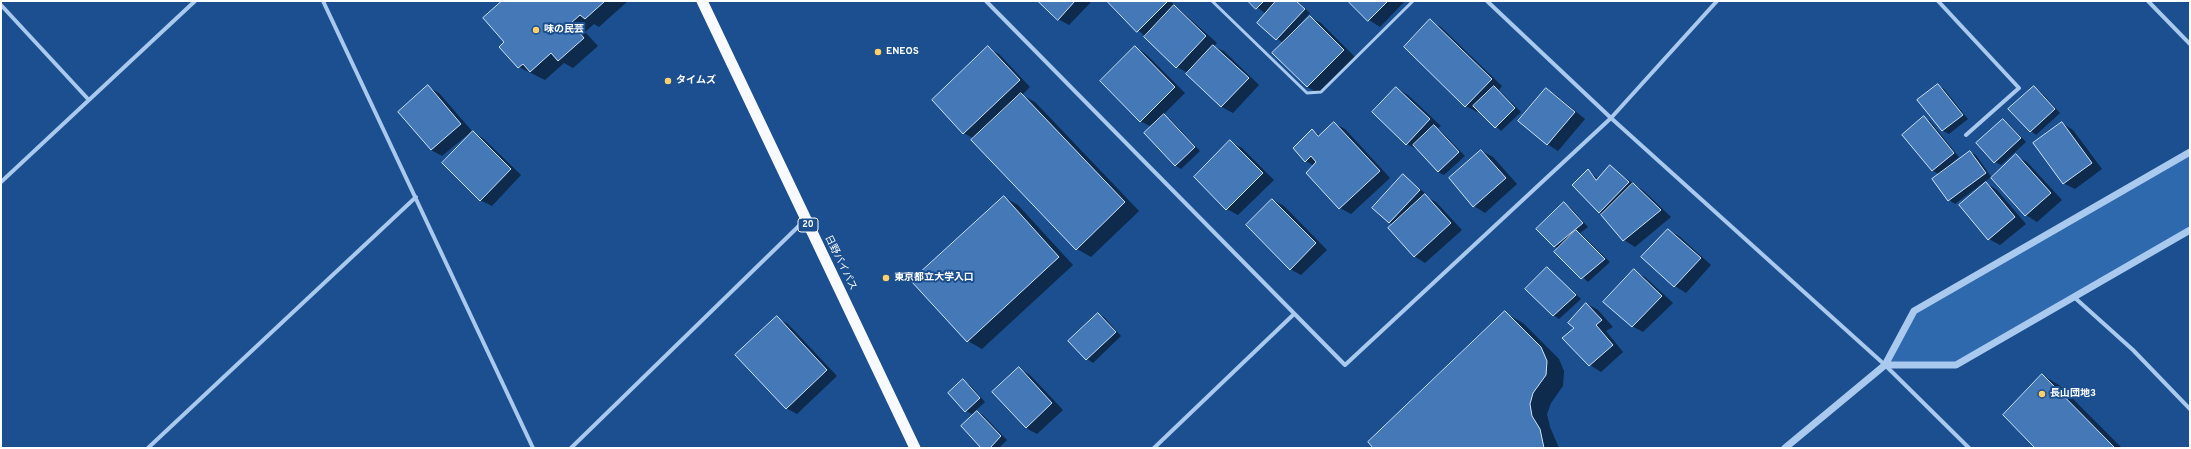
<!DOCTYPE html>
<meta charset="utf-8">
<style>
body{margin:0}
#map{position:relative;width:2191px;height:449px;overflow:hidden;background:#1b4f8f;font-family:Overpass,sans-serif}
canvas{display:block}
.frame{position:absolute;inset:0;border:2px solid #fff;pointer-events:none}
</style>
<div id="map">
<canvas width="2191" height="449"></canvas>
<div class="frame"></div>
</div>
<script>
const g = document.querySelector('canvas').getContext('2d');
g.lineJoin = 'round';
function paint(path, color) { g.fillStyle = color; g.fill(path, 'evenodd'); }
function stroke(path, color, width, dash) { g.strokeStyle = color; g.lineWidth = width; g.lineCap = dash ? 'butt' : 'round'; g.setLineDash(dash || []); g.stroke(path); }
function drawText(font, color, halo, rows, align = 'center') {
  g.font = font + ' Overpass,"Noto Sans JP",sans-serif'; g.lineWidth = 4; g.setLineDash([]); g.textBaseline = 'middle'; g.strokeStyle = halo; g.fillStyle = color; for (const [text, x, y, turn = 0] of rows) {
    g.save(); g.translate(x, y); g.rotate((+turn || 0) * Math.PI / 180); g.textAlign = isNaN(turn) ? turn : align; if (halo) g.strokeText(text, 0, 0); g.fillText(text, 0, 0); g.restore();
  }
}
const green = new Path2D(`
 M 2190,152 L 2190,230 L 1956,365 L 1885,365 L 1914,311 Z`);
const shadow = new Path2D(`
 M 504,1 L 628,1 L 599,27 L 594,24 L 585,32 L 598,46 L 573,68 L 564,63 L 545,80 L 519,67 L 500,47 L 506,42 Z
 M 1040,1 L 1092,1 L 1069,25 L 1058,19 Z
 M 1108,1 L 1170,1 L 1217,43 L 1214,46 L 1225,52 L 1259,85 L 1233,113 L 1222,107 L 1188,73 L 1177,67 Z
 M 1249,1 L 1297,1 L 1310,13 L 1297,27 L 1298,28 L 1310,17 L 1321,23 L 1355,57 L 1318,93 L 1307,87 L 1283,43 L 1258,23 L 1266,14 Z
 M 1349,1 L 1405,1 L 1380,27 L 1369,20 Z
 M 1430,21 L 1441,27 L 1502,86 L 1499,90 L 1521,112 L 1501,131 L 1479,110 L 1477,112 L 1466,106 Z
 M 1135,47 L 1146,54 L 1185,93 L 1163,115 L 1170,119 L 1200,151 L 1181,169 L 1175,165 L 1152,127 L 1140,121 Z
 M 988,48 L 999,54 L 1030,87 L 1022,95 L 1035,102 L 1139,211 L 1091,257 L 1077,249 L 974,139 L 964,133 Z
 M 1938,85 L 1944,89 L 1968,119 L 1949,134 L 1943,131 L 1919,100 Z
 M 428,87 L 439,93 L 472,131 L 442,156 L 431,150 Z
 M 2034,87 L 2040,91 L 2060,113 L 2036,135 L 2031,131 Z
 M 1397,88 L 1408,95 L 1441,126 L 1438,128 L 1465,156 L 1444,175 L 1438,172 L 1418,150 L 1407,144 Z
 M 1546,89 L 1557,96 L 1585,119 L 1558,151 L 1547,144 Z
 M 1924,118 L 1930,121 L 1959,157 L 1951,164 L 1952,165 L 1970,152 L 1976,155 L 1992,178 L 2016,156 L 2027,162 L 2062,200 L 2037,222 L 2026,215 L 1991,177 L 1955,204 L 1949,200 L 1933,179 L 1939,174 L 1933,171 L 1903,135 Z
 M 2003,120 L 2009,124 L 2026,142 L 2001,165 L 1995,162 Z
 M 1334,123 L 1345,129 L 1390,178 L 1351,214 L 1340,208 L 1314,166 L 1306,161 L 1312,130 L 1320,135 Z
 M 2062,123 L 2073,130 L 2102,169 L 2075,189 L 2063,183 Z
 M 473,132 L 484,139 L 521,175 L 492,206 L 480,200 Z
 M 1231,142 L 1242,148 L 1274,180 L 1238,215 L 1227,209 Z
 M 1482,151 L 1493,157 L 1517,184 L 1485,213 L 1474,206 L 1450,179 Z
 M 1610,167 L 1644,191 L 1671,217 L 1635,247 L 1624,240 L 1603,215 L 1604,214 L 1599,212 L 1588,170 L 1598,179 Z
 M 1403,175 L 1425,193 L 1424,195 L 1436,202 L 1462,230 L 1425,263 L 1414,256 L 1393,225 L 1389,222 Z
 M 1986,183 L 1997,190 L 2026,224 L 2000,245 L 1989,239 Z
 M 1004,197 L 1018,205 L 1073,265 L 982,349 L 968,341 Z
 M 1273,200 L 1284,206 L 1327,250 L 1301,275 L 1290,269 Z
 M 1564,204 L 1570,207 L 1588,227 L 1580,233 L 1610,262 L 1588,282 L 1555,252 L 1558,249 L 1537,229 Z
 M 1668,230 L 1679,236 L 1711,265 L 1686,293 L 1675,286 L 1643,257 Z
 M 1547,268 L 1581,299 L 1559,319 L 1553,315 Z
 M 1634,271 L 1645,277 L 1673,303 L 1643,332 L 1632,326 Z
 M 1587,304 L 1598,310 L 1613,327 L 1606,331 L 1623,352 L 1601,372 L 1590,365 L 1563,338 L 1575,328 Z
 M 1505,313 L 1523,323 L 1559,359 L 1564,371 L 1563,386 L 1551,403 L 1547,414 L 1550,427 L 1559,448 L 1375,448 Z
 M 1098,314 L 1104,317 L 1121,336 L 1093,363 L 1087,359 Z
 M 777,318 L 788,324 L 837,376 L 797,414 L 786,408 Z
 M 1019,368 L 1030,375 L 1063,410 L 1037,434 L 1026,428 Z
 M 2042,375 L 2059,385 L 2122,448 L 2036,448 Z
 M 963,381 L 969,384 L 985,402 L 972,414 L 966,411 L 950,393 Z
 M 978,412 L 984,416 L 1007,440 L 999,448 L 983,448 Z`);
const building = new Path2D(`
 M 502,1 L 605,1 L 585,19 L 580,15 L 571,23 L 584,38 L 558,61 L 551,53 L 530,72 L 523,64 L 518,68 L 499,47 L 504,42 L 483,18 Z
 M 1038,1 L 1075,1 L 1058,20 Z
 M 1107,1 L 1167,1 L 1167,2 L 1137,32 Z
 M 1248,1 L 1264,1 L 1256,9 Z
 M 1276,1 L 1296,1 L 1305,9 L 1276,40 L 1257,23 Z
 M 1348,1 L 1388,1 L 1368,21 Z
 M 1174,5 L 1206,36 L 1176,68 L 1144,37 Z
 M 1310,16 L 1344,50 L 1307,87 L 1272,53 Z
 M 1430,19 L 1492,79 L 1465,107 L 1404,47 Z
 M 1213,45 L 1249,78 L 1221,107 L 1186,74 Z
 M 988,46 L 1020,80 L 963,134 L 932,100 Z
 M 1135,46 L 1175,87 L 1140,122 L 1100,81 Z
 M 1938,84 L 1963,115 L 1942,131 L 1917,100 Z
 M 428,85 L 461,124 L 431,150 L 398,112 Z
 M 1494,86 L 1515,108 L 1495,128 L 1473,106 Z
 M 2034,86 L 2055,109 L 2030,132 L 2008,109 Z
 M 1396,87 L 1430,119 L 1406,145 L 1372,112 Z
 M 1546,88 L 1575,112 L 1547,145 L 1518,121 Z
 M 1021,93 L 1125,202 L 1076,250 L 971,140 Z
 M 1164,114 L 1195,147 L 1175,166 L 1144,133 Z
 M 1924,116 L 1954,153 L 1932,171 L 1902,135 Z
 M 2003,119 L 2021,138 L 1994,163 L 1976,143 Z
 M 1334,122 L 1380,171 L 1339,209 L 1306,173 L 1316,162 L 1311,156 L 1305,162 L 1293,148 L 1312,129 L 1318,136 Z
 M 2062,122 L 2092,163 L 2063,184 L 2033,143 Z
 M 1434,125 L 1459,152 L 1438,172 L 1413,145 Z
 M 473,131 L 511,169 L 480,201 L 442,163 Z
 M 1230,140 L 1263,173 L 1226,210 L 1194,177 Z
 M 1481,150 L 1506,178 L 1473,207 L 1449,178 Z
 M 1970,151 L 1986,173 L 1948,201 L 1932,179 Z
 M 2016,154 L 2051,193 L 2025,216 L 1991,178 Z
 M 1610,165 L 1629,182 L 1599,213 L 1572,185 L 1588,169 L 1596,180 Z
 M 1403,174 L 1420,190 L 1389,223 L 1372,208 Z
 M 1986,182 L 2015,217 L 1988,240 L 1959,205 Z
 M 1633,183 L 1661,210 L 1623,241 L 1601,215 Z
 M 1425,194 L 1451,223 L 1414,257 L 1388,228 Z
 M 1004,196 L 1059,257 L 967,342 L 911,281 Z
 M 1272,199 L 1316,243 L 1290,270 L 1246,225 Z
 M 1564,202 L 1583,223 L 1554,247 L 1536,229 Z
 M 1668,229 L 1701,258 L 1674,287 L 1641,257 Z
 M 1576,230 L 1605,259 L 1581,279 L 1554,252 Z
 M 1547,267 L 1576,295 L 1553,316 L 1525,289 Z
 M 1634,269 L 1662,296 L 1632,327 L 1603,302 Z
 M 1586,303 L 1602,320 L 1596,325 L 1613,345 L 1589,366 L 1562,338 L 1574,328 L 1568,323 Z
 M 1505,311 L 1541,347 L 1547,361 L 1546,375 L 1533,393 L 1530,404 L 1532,416 L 1540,429 L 1544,448 L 1373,448 L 1368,442 Z
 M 1098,313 L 1116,332 L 1086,360 L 1068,341 Z
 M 777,316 L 827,370 L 786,409 L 735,355 Z
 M 1019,367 L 1052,403 L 1026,428 L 992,392 Z
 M 2042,374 L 2115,448 L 2035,448 L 2003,415 Z
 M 963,379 L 980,398 L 965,412 L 948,393 Z
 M 977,411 L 1001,436 L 990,448 L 981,448 L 961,426 Z`);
const service = new Path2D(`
 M 1212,1 L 1307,93 L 1321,92 L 1413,1`);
const minor = new Path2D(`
 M 323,1 L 533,448
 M 986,1 L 1345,365 L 1611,118 L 1717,1
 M 1487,1 L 1611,118 L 1885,365 L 1969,448
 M 1938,1 L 2019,88 L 1966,135
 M 2148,1 L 2190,44
 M 1,5 L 88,99
 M 1,182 L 195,1
 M 2074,297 L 2133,350 L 2190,409
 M 148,448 L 416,197
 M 571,448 L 805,220
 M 1154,448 L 1294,314`);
const tertiary = new Path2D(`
 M 1885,365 L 1956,365 L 2190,230
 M 1785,448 L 1885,365 L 1914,311 L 2190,152`);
const trunk = new Path2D(`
 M 702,1 L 915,448`);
const markers = [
 [536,30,4,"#ffd166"],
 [878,52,4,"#ffd166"],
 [668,81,4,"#ffd166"],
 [886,278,4,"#ffd166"],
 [2042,394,4,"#ffd166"]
];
const shields = [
 [808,225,20]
];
const shieldNames = [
 ["20",808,225]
];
const poiNames = [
 ["味の民芸",544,30],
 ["ENEOS",886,52],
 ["タイムズ",676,81],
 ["東京都立大学入口",894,278],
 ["長山団地3",2050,394]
];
const streetNames = [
 ["日野バイパス",840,263,64]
];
paint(green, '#2e69ad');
paint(shadow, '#0007');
paint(building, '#4478b7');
stroke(building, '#cfe3fa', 1);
stroke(service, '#a9c9ee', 3);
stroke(minor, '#a9c9ee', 4);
stroke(tertiary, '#a9c9ee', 7);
stroke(trunk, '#f8faff', 11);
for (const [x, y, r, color] of markers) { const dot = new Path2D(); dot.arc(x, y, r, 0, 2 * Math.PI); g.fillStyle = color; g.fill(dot); stroke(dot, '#1b4f8f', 1.5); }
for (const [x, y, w] of shields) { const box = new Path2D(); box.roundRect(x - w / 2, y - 7, w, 14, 3); g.fillStyle = '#1b4f8f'; g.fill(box); stroke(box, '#fff', 1); }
drawText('bold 9px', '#fff', null, shieldNames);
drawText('bold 10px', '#fff', '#1b4f8f', poiNames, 'left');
drawText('10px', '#fff', '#1b4f8f', streetNames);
</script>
